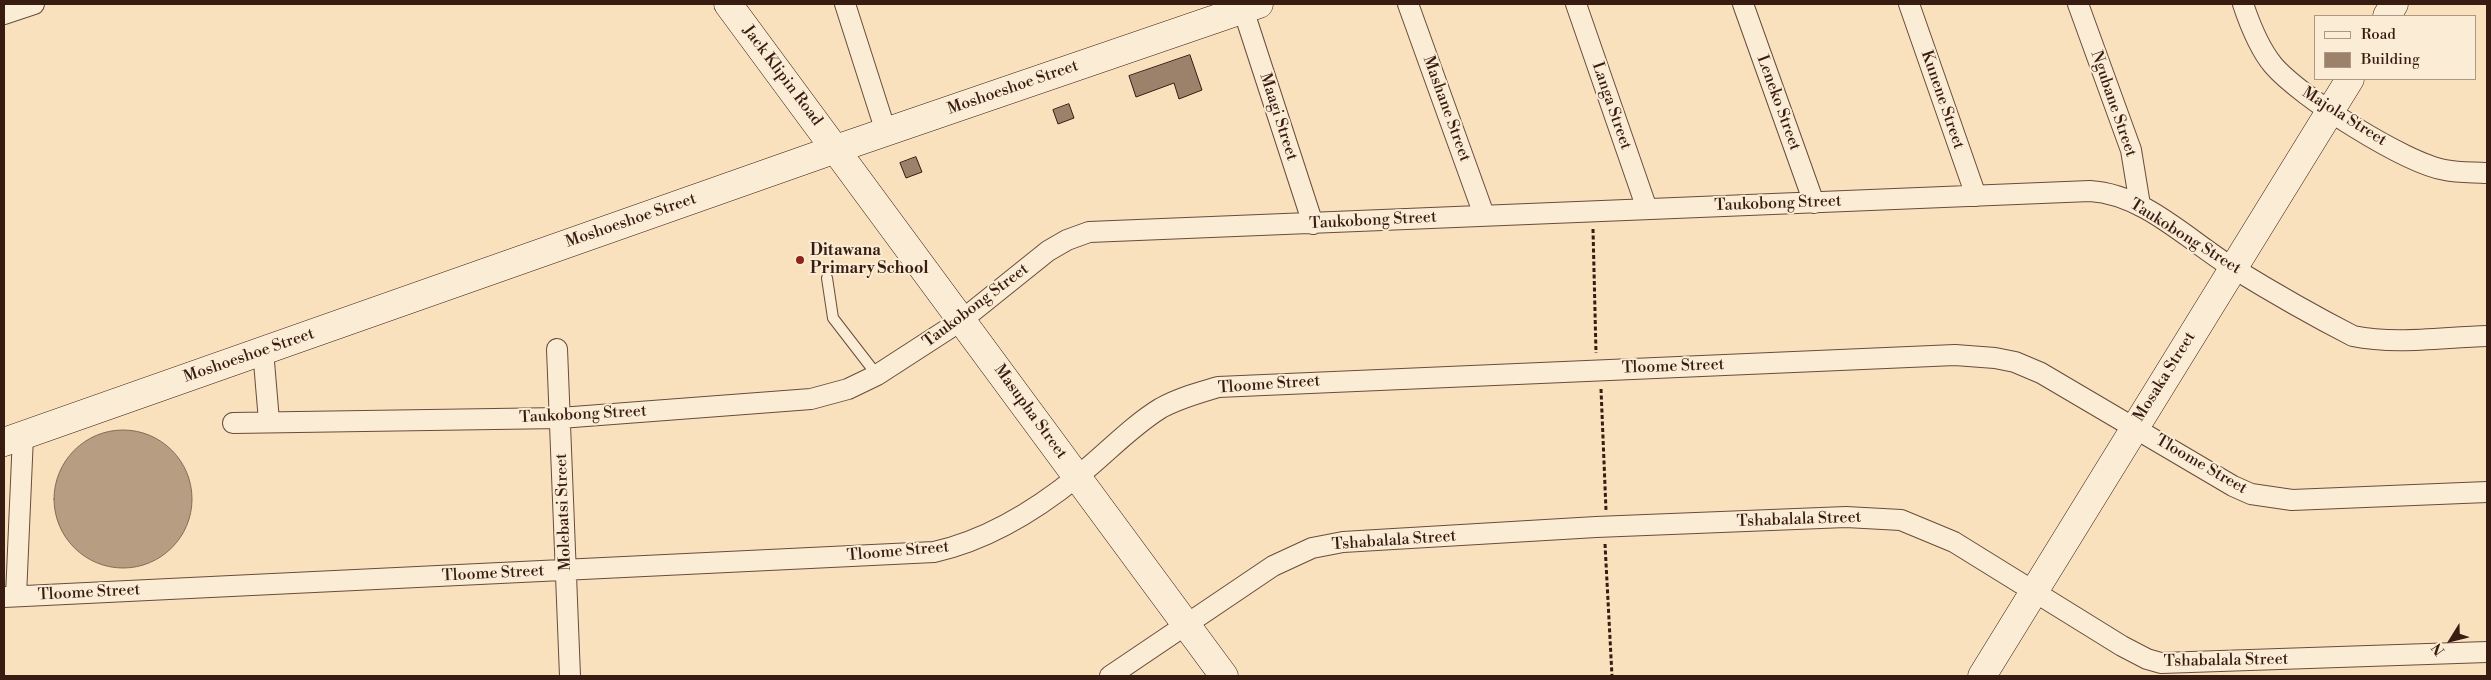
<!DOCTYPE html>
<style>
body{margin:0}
#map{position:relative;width:2491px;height:680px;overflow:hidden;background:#f9e1be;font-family:"Libre Bodoni",serif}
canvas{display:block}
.frame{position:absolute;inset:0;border:5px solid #381b11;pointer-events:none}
.legend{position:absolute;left:2314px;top:15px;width:162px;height:65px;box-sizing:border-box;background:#fbecd5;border:1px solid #ad9887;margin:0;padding:6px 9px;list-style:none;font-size:15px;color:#381b11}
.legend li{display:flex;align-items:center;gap:10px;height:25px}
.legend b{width:25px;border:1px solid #ad9887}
.north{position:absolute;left:2426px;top:615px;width:50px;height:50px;-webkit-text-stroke:4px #fbecd5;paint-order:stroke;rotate:234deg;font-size:14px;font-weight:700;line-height:20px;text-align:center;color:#381b11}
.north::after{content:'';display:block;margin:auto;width:18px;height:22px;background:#381b11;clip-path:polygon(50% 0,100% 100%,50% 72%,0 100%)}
</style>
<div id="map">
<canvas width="2491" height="680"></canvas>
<div class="frame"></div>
<ul class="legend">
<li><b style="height:6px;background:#fbecd5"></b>Road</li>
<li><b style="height:14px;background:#9c826b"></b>Building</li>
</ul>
<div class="north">N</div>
</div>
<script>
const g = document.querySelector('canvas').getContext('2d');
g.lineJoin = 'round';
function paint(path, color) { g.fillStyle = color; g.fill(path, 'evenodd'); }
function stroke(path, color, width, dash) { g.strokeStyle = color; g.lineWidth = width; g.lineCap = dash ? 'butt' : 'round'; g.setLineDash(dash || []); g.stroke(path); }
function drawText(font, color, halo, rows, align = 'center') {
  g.font = font + ' "Libre Bodoni",serif'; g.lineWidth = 4; g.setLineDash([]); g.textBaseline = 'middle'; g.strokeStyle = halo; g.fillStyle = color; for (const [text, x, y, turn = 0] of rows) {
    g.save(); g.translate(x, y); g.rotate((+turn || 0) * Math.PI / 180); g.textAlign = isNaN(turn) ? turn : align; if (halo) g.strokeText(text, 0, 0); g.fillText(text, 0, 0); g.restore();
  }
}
const water = new Path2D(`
 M54 499a69 69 0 1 1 138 0a69 69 0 1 1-138 0Z`);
const building = new Path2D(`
 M 1190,55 L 1202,90 L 1179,99 L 1174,83 L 1136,97 L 1129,76 Z
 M 1069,104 L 1074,118 L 1058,124 L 1053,110 Z
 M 916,157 L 922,172 L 906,178 L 900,163 Z`);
const path = new Path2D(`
 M 1593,229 L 1596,353
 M 1601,389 L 1606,510
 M 1605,544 L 1612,676`);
const lane = new Path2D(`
 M 827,278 L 833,318 L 877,375`);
const street = new Path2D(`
 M 845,4 L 886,132
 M 1408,4 L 1484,215
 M 1576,4 L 1647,209
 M 1743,4 L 1814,203
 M 1909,4 L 1976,196
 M 2078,4 L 2131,150 L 2140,205
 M 2243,4 C 2250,25 2259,48 2273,65 C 2300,97 2405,163 2445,170 C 2459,173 2474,172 2487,173
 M 1243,9 L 1313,224
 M 4,14 L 34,4
 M 557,349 L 570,676
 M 263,350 L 269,421
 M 233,423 L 560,418 L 811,399 L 848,389 L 877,375 L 962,320 L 1048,251 L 1067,240 L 1089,232 L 2090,191 C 2144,194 2189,241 2233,268 C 2272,292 2312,315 2353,336 C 2396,345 2444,337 2487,336
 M 16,596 L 23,436
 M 4,597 L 934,552 C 988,540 1035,511 1078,476 C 1106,454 1130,427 1161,408 C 1179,398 1198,393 1218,387 L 1955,355 L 1995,358 L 2015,362 L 2041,373 L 2233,486 L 2251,494 L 2292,500 L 2487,492
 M 1110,676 L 1273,566 L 1312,548 L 1343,542 L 1596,527 L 1846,517 L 1901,520 L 1954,542 L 2122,646 L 2147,659 L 2161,663 L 2487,652`);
const secondary = new Path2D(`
 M 728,4 L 1224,676
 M 2387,16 L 2394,4
 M 4,442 L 836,149 L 1259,4
 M 1982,676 L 2350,79`);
const markers = [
 [800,260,5,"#8f2418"]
];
const streetNames = [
 ["Jack Klipin Road",782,76,53],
 ["Moshoeshoe Street",1013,88,-19],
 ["Kunene Street",1942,100,71],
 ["Leneko Street",1778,103,70],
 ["Ngubane Street",2113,104,71],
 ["Langa Street",1611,106,71],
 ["Mashane Street",1446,109,70],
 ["Maagi Street",1278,117,72],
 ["Majola Street",2344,117,32],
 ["Taukobong Street",1778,204,-2],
 ["Moshoeshoe Street",631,221,-19],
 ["Taukobong Street",1373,221,-3],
 ["Taukobong Street",2185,237,32],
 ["Taukobong Street",976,306,-37],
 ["Moshoeshoe Street",249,356,-19],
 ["Tloome Street",1673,367,-2],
 ["Mosaka Street",2165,377,-58],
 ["Tloome Street",1269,385,-4],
 ["Masupha Street",1030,412,54],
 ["Taukobong Street",583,415,-3],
 ["Tloome Street",2201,465,30],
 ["Molebatsi Street",564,512,-92],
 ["Tshabalala Street",1799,520,-2],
 ["Tshabalala Street",1394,541,-4],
 ["Tloome Street",898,552,-5],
 ["Tloome Street",493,574,-3],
 ["Tloome Street",89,593,-3],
 ["Tshabalala Street",2226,661,-1]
];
const poiNames = [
 ["Ditawana",810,251],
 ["Primary School",810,269]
];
paint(water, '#b79e83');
stroke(water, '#846a55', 1);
paint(building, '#9c826b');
stroke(building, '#381b11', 1);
stroke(lane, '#684c3c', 12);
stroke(street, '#684c3c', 22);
stroke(secondary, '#381b11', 29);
stroke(path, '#381b11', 3, [4, 2.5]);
stroke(lane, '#fbecd5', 10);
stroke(street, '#fbecd5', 20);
stroke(secondary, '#fbecd5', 28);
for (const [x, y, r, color] of markers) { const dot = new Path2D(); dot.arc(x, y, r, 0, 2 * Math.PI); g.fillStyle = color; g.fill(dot); stroke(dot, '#fbecd5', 2); }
drawText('16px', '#381b11', '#fbecd5', streetNames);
drawText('bold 16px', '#381b11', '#fbecd5', poiNames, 'left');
</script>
